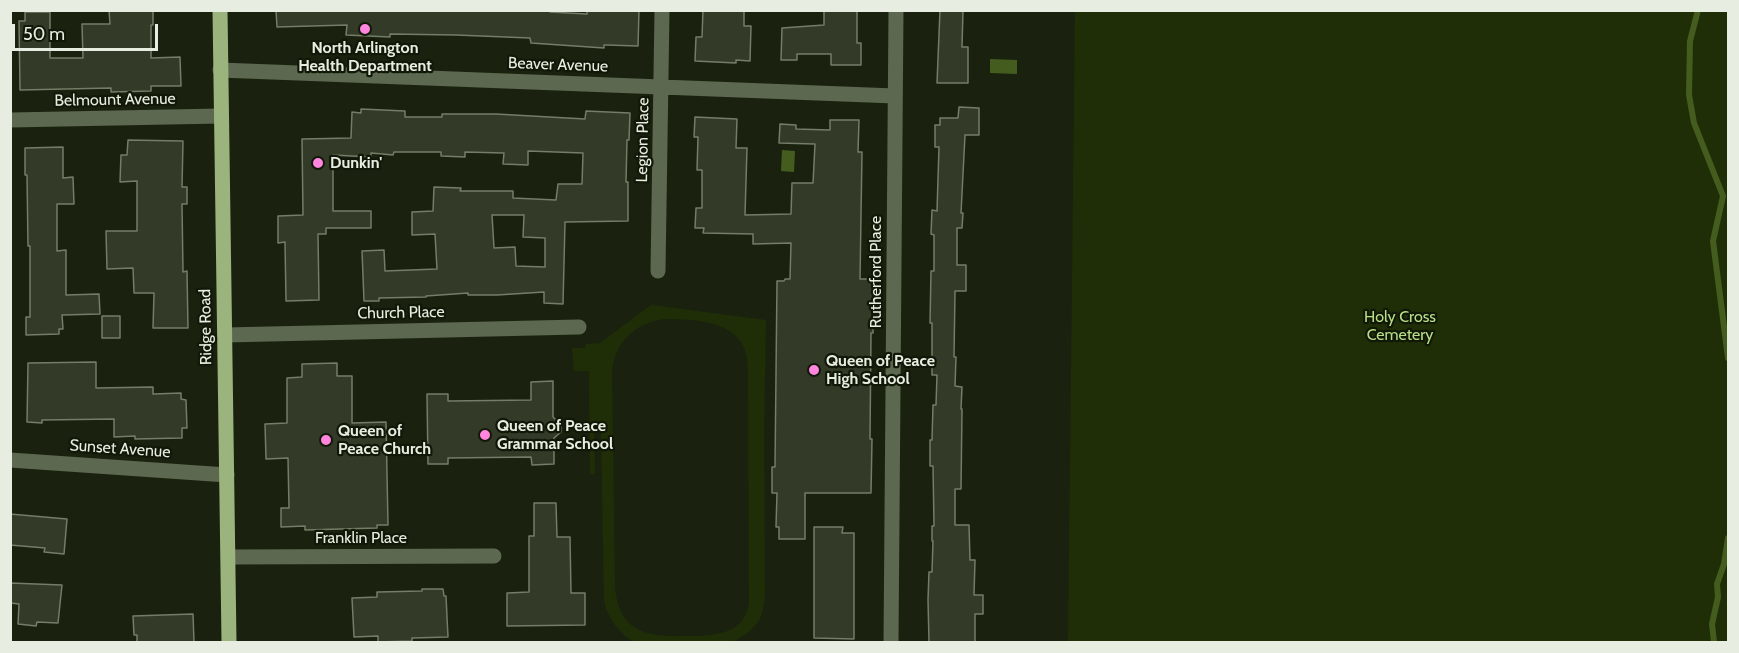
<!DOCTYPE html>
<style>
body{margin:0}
#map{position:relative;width:1739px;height:653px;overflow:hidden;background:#1a220f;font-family:Cabin,sans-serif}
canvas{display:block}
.frame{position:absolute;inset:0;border:12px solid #e7ede1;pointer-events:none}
.scale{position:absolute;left:12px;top:24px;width:146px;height:27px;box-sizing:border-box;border:3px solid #e7ede1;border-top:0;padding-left:8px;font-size:18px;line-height:21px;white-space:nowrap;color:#e7ede1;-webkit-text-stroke:4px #111807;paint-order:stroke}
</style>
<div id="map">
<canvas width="1739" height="653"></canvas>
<div class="frame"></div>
<div class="scale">50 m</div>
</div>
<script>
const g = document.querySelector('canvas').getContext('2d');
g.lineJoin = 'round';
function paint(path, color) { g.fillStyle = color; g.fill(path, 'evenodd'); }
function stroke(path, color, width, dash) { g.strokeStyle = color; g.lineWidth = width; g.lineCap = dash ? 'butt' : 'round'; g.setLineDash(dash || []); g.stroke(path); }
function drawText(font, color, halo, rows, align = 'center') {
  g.font = font + ' Cabin,sans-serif'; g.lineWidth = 4.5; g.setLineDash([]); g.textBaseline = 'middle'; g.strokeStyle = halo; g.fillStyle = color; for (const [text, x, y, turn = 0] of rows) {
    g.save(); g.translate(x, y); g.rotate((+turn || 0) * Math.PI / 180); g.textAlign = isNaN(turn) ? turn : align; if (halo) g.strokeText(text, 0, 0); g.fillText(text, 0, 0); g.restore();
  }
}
const green = new Path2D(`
 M 1075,11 L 1728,11 L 1728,642 L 1068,642 Z
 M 651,305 L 766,320 L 764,430 L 765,595 L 763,609 L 759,621 L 749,632 L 733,642 L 635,642 L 626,637 L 614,624 L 606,609 L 604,600 L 601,432 L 598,425 L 594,422 L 595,474 L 590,474 L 589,371 L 574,371 L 572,348 L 585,348 L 586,344 L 600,343 ZM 664,319 C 689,319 729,320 742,344 C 748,354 748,366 748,377 L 749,604 C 744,636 711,636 686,636 C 648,637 619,633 615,588 L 612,371 C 615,342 635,323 664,319 Z`);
const water = new Path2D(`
 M 990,59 L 1017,60 L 1017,74 L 990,73 Z
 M 782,150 L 795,151 L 794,172 L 781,171 Z`);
const stream = new Path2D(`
 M 1698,10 L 1690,41 L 1689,95 L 1694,123 L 1723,196 L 1713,241 L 1728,358
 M 1714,642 L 1712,624 L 1718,597 L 1717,584 L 1724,564 L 1728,538`);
const building = new Path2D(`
 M 109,10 L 153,10 L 153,25 L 151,25 L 151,58 L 180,57 L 181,86 L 151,86 L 151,91 L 111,92 L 111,88 L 20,90 L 19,21 L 25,21 L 25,12 L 50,12 L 50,58 L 83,58 L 82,24 L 110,24 Z
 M 276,10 L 550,10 L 550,12 L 587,14 L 587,10 L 639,10 L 638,46 L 607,45 L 604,45 L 604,48 L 531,43 L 530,38 L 456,35 L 390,34 L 390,37 L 346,35 L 347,25 L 277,27 Z
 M 703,10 L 744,10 L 744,26 L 751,26 L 750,61 L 736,60 L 736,63 L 695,61 L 696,37 L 702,37 Z
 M 824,10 L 857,10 L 857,43 L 861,43 L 861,65 L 831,65 L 831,54 L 797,54 L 797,60 L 781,60 L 782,28 L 824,25 Z
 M 940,10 L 963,10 L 962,47 L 968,47 L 968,83 L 937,83 Z
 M 959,107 L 979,108 L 979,135 L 965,135 L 961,213 L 963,213 L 962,228 L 957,228 L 957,265 L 966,265 L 966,291 L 955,291 L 954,357 L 956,357 L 955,386 L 962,387 L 961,409 L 962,409 L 961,489 L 955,489 L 955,525 L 969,525 L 970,560 L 975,560 L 974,595 L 983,595 L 983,614 L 975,614 L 975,642 L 929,642 L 928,600 L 929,572 L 932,572 L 933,541 L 932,541 L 932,526 L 934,526 L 933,466 L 930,466 L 930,440 L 932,440 L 933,405 L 936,405 L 937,375 L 932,375 L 932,323 L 930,323 L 931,271 L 934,271 L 934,235 L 931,234 L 932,210 L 937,211 L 939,147 L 935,147 L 935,125 L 940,125 L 940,118 L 958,118 Z
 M 361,109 L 405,111 L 405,117 L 442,117 L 442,114 L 496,114 L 585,119 L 586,111 L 630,113 L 629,140 L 627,140 L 626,182 L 628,182 L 628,221 L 565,222 L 563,304 L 544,303 L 544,292 L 497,295 L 468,295 L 468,293 L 426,296 L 426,297 L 379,298 L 379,301 L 364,301 L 362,251 L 384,250 L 385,271 L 437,269 L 435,234 L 412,235 L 412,212 L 433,211 L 434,187 L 461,188 L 460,191 L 513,191 L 513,198 L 556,200 L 558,184 L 582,184 L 583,153 L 528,151 L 528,165 L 503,164 L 504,153 L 465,152 L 465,157 L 441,156 L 441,152 L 394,152 L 393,155 L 371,153 L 371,157 L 333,155 L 333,211 L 371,211 L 371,228 L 326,228 L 326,234 L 318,234 L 319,300 L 286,301 L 285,242 L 278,243 L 278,216 L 303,215 L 302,139 L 351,138 L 352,112 L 361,113 ZM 492,215 L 524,215 L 523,237 L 545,238 L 545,267 L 516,266 L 515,247 L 494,248 Z
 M 695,117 L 737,119 L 736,148 L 747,148 L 745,215 L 791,214 L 792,183 L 813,183 L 815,144 L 779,143 L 780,124 L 796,125 L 796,129 L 830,130 L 830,120 L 859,120 L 858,152 L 862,152 L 860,279 L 874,279 L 873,333 L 871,333 L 870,439 L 872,439 L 871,493 L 805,493 L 805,539 L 779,539 L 779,527 L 776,527 L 777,493 L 772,493 L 772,467 L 775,467 L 777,281 L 784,281 L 785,279 L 790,279 L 791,243 L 753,244 L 753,234 L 703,233 L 704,228 L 695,228 L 696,208 L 702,208 L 702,170 L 697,170 L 698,137 L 694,137 Z
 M 128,140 L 183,141 L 182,187 L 187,187 L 187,204 L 182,204 L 183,272 L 187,271 L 188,328 L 153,328 L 154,293 L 134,293 L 133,268 L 107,269 L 106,231 L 137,231 L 137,181 L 120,182 L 121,155 L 127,155 Z
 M 63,147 L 63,178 L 73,177 L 74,204 L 57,204 L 57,251 L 66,250 L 66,295 L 99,294 L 100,314 L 62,315 L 63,329 L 59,329 L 59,334 L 26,335 L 26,317 L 30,317 L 30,246 L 28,246 L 27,175 L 25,175 L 25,148 Z
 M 102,316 L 120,316 L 120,338 L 102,338 Z
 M 96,362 L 96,388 L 153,387 L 153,394 L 181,393 L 181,399 L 186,400 L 187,428 L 182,428 L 182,438 L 135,439 L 135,436 L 114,437 L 114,419 L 42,420 L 42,423 L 27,422 L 28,363 Z
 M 337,363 L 337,376 L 352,376 L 352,423 L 386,422 L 388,525 L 377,525 L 377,528 L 305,530 L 305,526 L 281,527 L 281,508 L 289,508 L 288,458 L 266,459 L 265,424 L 287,423 L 287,378 L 302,377 L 302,364 Z
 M 553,381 L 553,417 L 561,424 L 561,432 L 554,438 L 554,464 L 532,465 L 531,457 L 448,458 L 448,464 L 428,464 L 427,394 L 448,394 L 448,401 L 531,400 L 531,382 Z
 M 534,503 L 556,503 L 557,537 L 570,537 L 571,593 L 585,593 L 585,625 L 507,626 L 507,593 L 529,592 L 529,536 L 534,536 Z
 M 10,514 L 67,519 L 64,554 L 44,552 L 45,548 L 10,545 Z
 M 814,527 L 843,527 L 842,533 L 854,533 L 854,639 L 814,638 Z
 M 10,583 L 62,585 L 58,623 L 37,622 L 36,626 L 18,624 L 19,604 L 10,603 Z
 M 422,589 L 443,589 L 444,596 L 446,596 L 448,637 L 412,638 L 412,641 L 378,642 L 378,636 L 354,637 L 352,598 L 377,597 L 377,592 L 422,591 Z
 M 193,614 L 194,642 L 137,642 L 137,635 L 134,635 L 133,616 Z`);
const street = new Path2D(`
 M 220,70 L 895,96
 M 10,120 L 221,116
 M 658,271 L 662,10
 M 225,335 L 579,327
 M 10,460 L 227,475
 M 228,557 L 494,556
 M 891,642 L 896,10`);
const primary = new Path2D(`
 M 220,10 L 229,642`);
const markers = [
 [365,29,6,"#ff85df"],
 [318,163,6,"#ff85df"],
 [814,370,6,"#ff85df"],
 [485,435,6,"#ff85df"],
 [326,440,6,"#ff85df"]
];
const poiNames = [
 ["North Arlington",365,48,"center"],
 ["Health Department",365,66,"center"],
 ["Dunkin'",330,163],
 ["Queen of Peace",826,361],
 ["High School",826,379],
 ["Queen of Peace",497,426],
 ["Grammar School",497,444],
 ["Queen of",338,431],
 ["Peace Church",338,449]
];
const streetNames = [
 ["Beaver Avenue",558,65,2],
 ["Belmount Avenue",115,100,-1],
 ["Legion Place",643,140,-89],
 ["Rutherford Place",876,272,-90],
 ["Church Place",401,313,-1],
 ["Ridge Road",206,327,-91],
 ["Sunset Avenue",120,449,4],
 ["Franklin Place",361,538]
];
const parkNames = [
 ["Holy Cross",1400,317],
 ["Cemetery",1400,335]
];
paint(green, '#1f2e07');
paint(water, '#445c1e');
stroke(stream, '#445c1e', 6);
paint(building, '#333b28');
stroke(building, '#737d67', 1.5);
stroke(street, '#5c684f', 15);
stroke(primary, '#9bb37d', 15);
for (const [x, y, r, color] of markers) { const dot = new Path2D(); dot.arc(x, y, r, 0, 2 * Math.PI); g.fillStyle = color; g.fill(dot); stroke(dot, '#111807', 2); }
drawText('bold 16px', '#e7ede1', '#111807', poiNames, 'left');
drawText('16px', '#e7ede1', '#111807', streetNames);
drawText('16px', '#b8df86', '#111807', parkNames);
</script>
